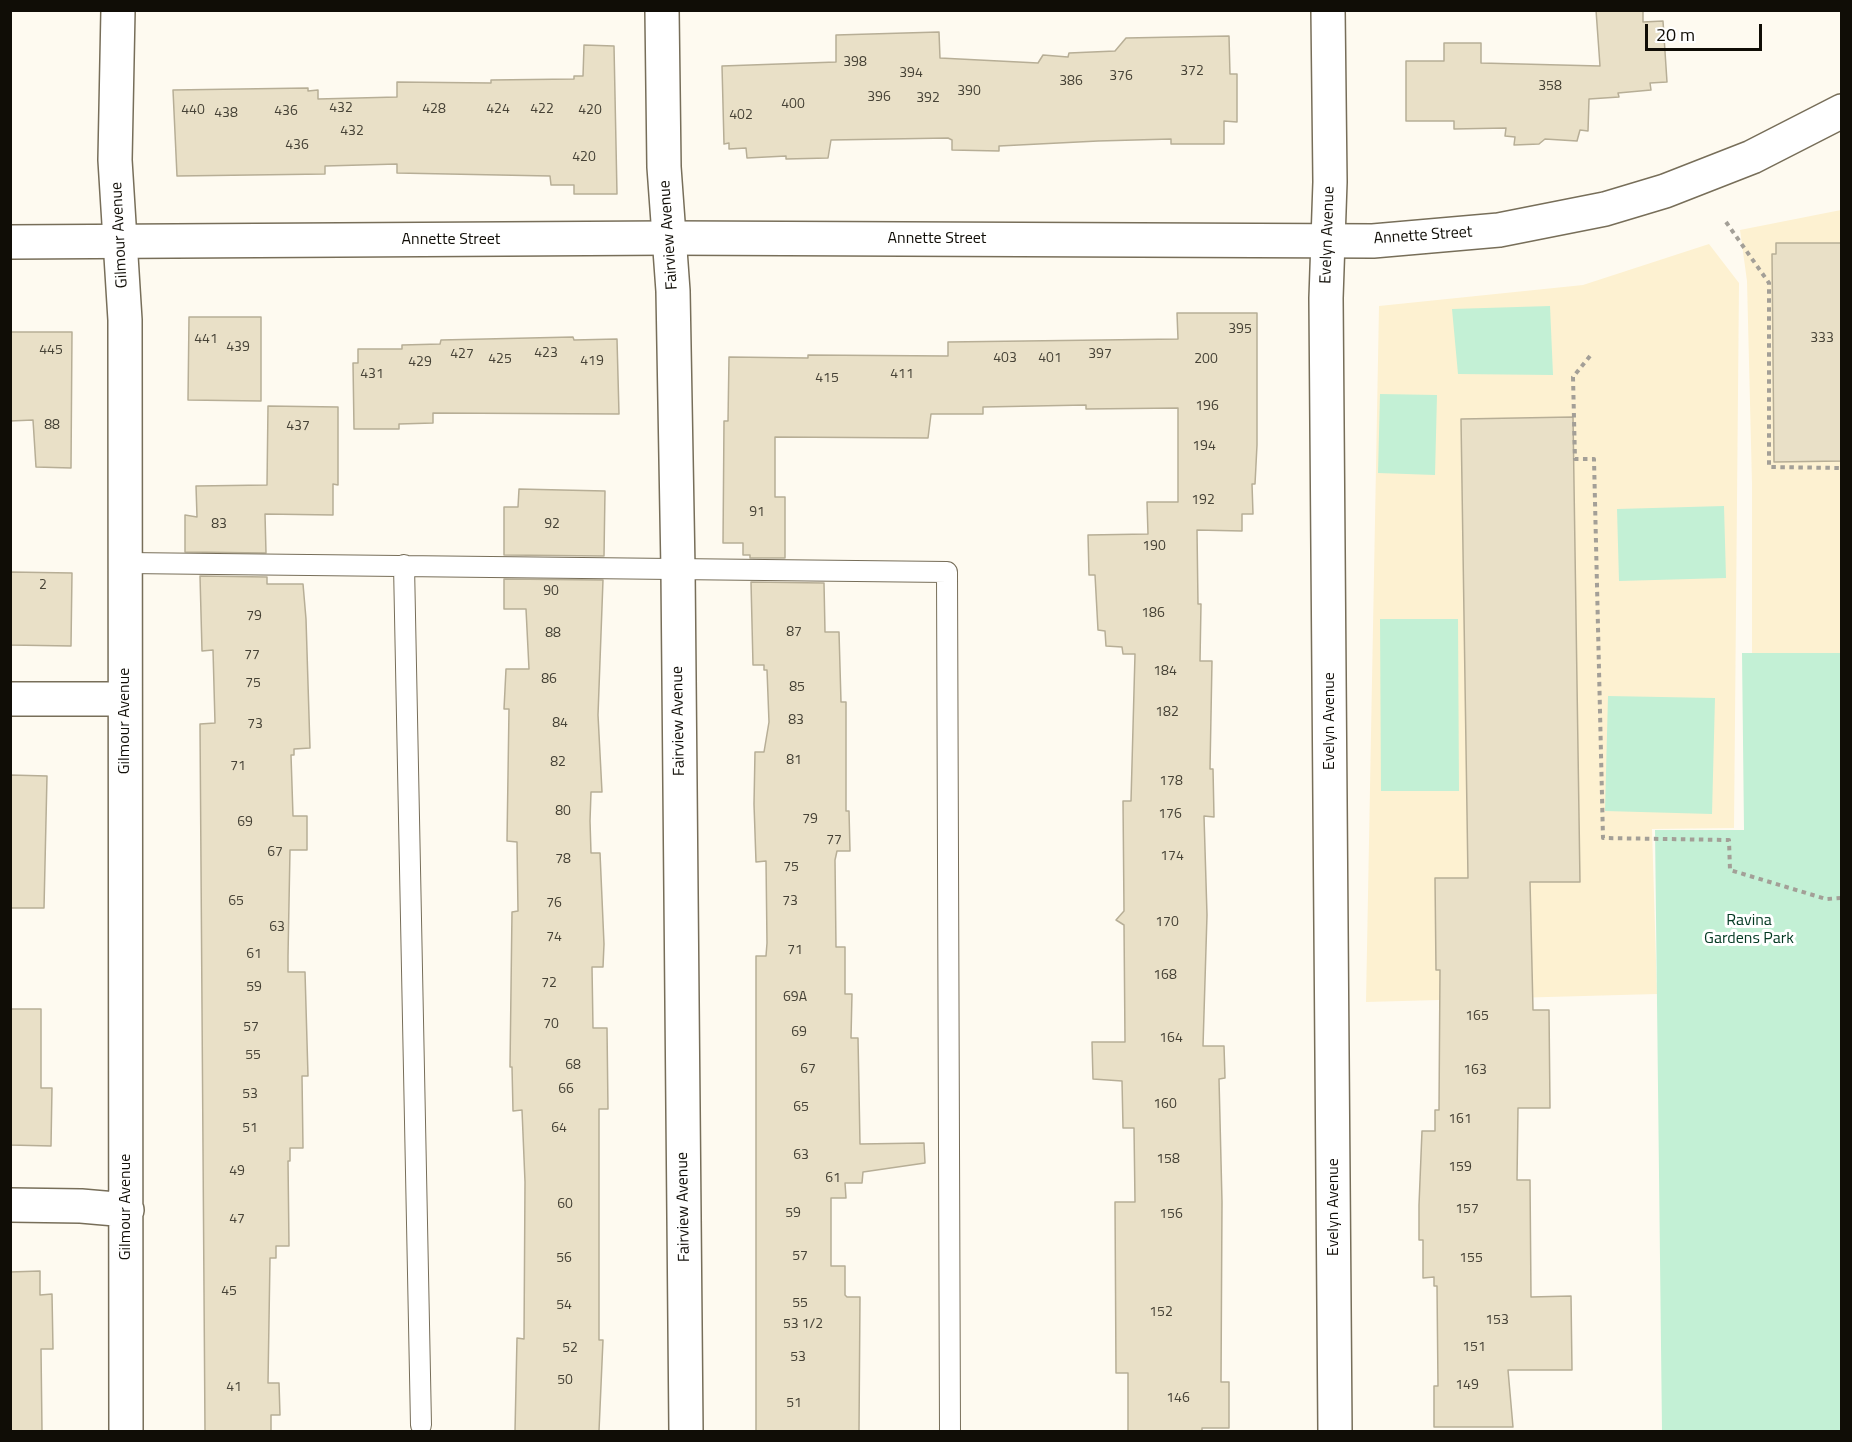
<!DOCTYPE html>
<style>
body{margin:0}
#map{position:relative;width:1852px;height:1442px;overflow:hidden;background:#fefaf0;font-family:"Titillium Web",sans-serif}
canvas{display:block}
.frame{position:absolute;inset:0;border:12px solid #100d06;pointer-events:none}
.scale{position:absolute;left:1645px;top:24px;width:117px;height:27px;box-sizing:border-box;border:3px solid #100d06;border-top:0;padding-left:8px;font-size:18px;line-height:21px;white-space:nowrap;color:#100d06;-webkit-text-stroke:4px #fff;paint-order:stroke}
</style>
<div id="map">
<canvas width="1852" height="1442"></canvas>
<div class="frame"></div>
<div class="scale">20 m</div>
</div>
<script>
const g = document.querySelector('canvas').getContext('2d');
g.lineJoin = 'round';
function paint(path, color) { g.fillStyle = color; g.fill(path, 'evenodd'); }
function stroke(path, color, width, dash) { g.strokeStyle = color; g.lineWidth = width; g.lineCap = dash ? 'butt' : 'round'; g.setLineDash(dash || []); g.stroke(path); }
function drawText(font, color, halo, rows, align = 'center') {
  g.font = font + ' "Titillium Web",sans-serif'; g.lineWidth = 6; g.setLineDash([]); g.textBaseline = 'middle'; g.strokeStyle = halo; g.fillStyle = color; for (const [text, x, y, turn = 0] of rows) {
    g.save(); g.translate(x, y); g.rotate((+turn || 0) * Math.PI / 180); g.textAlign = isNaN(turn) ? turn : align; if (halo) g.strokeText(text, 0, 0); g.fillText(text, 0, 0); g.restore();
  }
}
const built = new Path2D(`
 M 1841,210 L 1841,659 L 1752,659 L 1752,484 L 1747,281 L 1740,230 Z
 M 1709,244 L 1739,283 L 1734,828 L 1652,829 L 1657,994 L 1366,1002 L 1379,306 L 1583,285 Z`);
const green = new Path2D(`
 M 1550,306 L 1553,375 L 1458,374 L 1452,309 Z
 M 1380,394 L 1437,395 L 1435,475 L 1378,473 Z
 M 1724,506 L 1726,578 L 1619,581 L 1617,509 Z
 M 1380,619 L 1458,619 L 1459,791 L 1381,791 Z
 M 1742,653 L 1841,653 L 1841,1431 L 1662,1431 L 1655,830 L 1744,830 Z
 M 1608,696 L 1715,698 L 1712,814 L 1605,811 Z`);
const building = new Path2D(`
 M 1596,10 L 1643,10 L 1643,22 L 1663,21 L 1667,82 L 1650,83 L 1651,90 L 1618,93 L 1619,97 L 1589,99 L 1588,131 L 1580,130 L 1577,141 L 1545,139 L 1539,144 L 1514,145 L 1515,137 L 1505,136 L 1506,128 L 1454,129 L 1454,121 L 1406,121 L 1406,61 L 1444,61 L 1444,43 L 1481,43 L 1481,63 L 1600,66 Z
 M 939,32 L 940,58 L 1038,63 L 1043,55 L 1068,57 L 1069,53 L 1115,51 L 1126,38 L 1229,36 L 1230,74 L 1237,74 L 1237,122 L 1224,121 L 1224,144 L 1171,144 L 1171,139 L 1098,141 L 999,146 L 999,151 L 952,150 L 952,140 L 948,138 L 831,140 L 828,158 L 786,159 L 786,156 L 747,158 L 746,148 L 729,149 L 729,143 L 724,144 L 722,66 L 836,62 L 836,35 Z
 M 584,45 L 614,46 L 617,194 L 574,194 L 574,185 L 551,185 L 550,176 L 397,173 L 397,164 L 325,166 L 325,174 L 177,176 L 173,90 L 308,88 L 308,91 L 318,90 L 318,99 L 397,97 L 397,82 L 491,83 L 491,80 L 574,79 L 574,76 L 583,76 Z
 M 1776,243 L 1842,243 L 1842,461 L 1774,462 L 1772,254 L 1776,254 Z
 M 1177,313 L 1257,313 L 1257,445 L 1255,484 L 1252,484 L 1253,514 L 1242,514 L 1242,531 L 1197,530 L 1198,604 L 1201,604 L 1200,661 L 1212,661 L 1210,769 L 1213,769 L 1214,817 L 1204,816 L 1207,915 L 1203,1046 L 1224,1046 L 1225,1078 L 1219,1079 L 1222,1202 L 1221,1382 L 1229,1382 L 1229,1428 L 1202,1428 L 1202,1431 L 1128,1431 L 1128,1373 L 1116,1373 L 1115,1202 L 1135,1202 L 1134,1128 L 1123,1128 L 1122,1081 L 1093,1079 L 1092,1042 L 1125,1042 L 1124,925 L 1116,920 L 1124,911 L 1123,801 L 1131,801 L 1135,654 L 1123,654 L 1122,647 L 1106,646 L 1105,631 L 1098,630 L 1095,575 L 1089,575 L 1088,535 L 1148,534 L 1147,502 L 1178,502 L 1178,408 L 1086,409 L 1086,405 L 983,407 L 983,414 L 931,414 L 928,438 L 775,437 L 775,497 L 785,497 L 785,558 L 750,558 L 750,555 L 743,555 L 743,543 L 723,543 L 724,421 L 728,421 L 729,357 L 808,358 L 808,355 L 948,356 L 948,342 L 1178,339 Z
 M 189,317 L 261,317 L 261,401 L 188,400 Z
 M 10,332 L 72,332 L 71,468 L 36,467 L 33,420 L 10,421 Z
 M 573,337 L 574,340 L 617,339 L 619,414 L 433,413 L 433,423 L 399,424 L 399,429 L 354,429 L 353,363 L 358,363 L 358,349 L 402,349 L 402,345 L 440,344 L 441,340 Z
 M 268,406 L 338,407 L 338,485 L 333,484 L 333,515 L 265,514 L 266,553 L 185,552 L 185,515 L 197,517 L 196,486 L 267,485 Z
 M 1573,417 L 1580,882 L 1530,882 L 1533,1010 L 1549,1010 L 1550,1108 L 1518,1108 L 1517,1180 L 1530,1180 L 1531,1297 L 1571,1296 L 1572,1370 L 1508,1370 L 1513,1427 L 1434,1427 L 1434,1386 L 1438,1386 L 1437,1286 L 1434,1286 L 1434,1277 L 1423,1278 L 1423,1240 L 1419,1240 L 1419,1205 L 1422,1131 L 1435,1131 L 1435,1110 L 1439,1110 L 1440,970 L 1436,970 L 1435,878 L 1468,878 L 1461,419 Z
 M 519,489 L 605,491 L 604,556 L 504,555 L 504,507 L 518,507 Z
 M 10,572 L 72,573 L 71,646 L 10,645 Z
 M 200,576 L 267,577 L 267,584 L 303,584 L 306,619 L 310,748 L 294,749 L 294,755 L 291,755 L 293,816 L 307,816 L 307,850 L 290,850 L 288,956 L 288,972 L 305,972 L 308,1076 L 302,1076 L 303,1148 L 290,1148 L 290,1161 L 288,1161 L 289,1246 L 276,1246 L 276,1258 L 270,1258 L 268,1383 L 279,1383 L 280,1415 L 271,1415 L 271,1431 L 205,1431 L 200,724 L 215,723 L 213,650 L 202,651 Z
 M 504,579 L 603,580 L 598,715 L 602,792 L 591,792 L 590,821 L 591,853 L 600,853 L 604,944 L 603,967 L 592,967 L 593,1028 L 607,1028 L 608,1109 L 599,1109 L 599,1340 L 603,1340 L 599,1431 L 515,1431 L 517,1338 L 524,1339 L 525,1182 L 522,1110 L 513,1111 L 512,1067 L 510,1067 L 512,912 L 518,911 L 517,842 L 507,841 L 509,709 L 504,709 L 506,669 L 529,669 L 526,609 L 504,609 Z
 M 751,582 L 824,583 L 825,632 L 839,632 L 841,702 L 846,702 L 846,811 L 849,811 L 850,851 L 837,851 L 835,860 L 836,947 L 845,947 L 845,994 L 852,994 L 851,1038 L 858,1038 L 860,1144 L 924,1143 L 925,1163 L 863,1172 L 862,1183 L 845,1183 L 846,1198 L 831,1198 L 831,1266 L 845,1266 L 845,1295 L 847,1297 L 860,1297 L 859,1431 L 756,1431 L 756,956 L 766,956 L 767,943 L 766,861 L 756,862 L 754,804 L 755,752 L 764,752 L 769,722 L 767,670 L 764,670 L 764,665 L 753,665 Z
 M 10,775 L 47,776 L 44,908 L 10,908 Z
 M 10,1009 L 41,1009 L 41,1088 L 52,1088 L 51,1146 L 10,1145 Z
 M 40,1271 L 40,1295 L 52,1294 L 53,1349 L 41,1349 L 42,1431 L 10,1431 L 10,1272 Z`);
const path = new Path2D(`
 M 1726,222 L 1769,283 L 1769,467 L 1842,468
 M 1590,356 L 1573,377 L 1575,459 L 1594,459 L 1603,838 L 1729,840 L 1730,870 L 1826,899 L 1842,898`);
const service = new Path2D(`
 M 126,563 L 947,572 L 950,1432
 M 404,565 L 421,1425`);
const minor = new Path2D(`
 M 118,10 L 115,160 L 125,320 L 126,1432
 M 662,10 L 664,167 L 673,291 L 678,570 L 686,1432
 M 1328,10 L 1330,182 L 1326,298 L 1335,1432
 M 10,699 L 125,699
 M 10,1205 L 81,1206 L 127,1210`);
const tertiary = new Path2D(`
 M 10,242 L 669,238 L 1373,241 L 1499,230 L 1605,209 L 1665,191 L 1752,157 L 1842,111`);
const numberNames = [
 ["398",855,63],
 ["372",1192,72],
 ["394",911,74],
 ["376",1121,77],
 ["386",1071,82],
 ["358",1550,87],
 ["390",969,92],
 ["396",879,98],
 ["392",928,99],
 ["400",793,105],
 ["432",341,109],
 ["428",434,110],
 ["424",498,110],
 ["422",542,110],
 ["440",193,111],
 ["420",590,111],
 ["436",286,112],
 ["438",226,114],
 ["402",741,116],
 ["432",352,132],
 ["436",297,146],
 ["420",584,158],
 ["395",1240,330],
 ["333",1822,339],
 ["441",206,340],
 ["439",238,348],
 ["445",51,351],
 ["423",546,354],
 ["427",462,355],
 ["397",1100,355],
 ["403",1005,359],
 ["401",1050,359],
 ["425",500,360],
 ["200",1206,360],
 ["419",592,362],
 ["429",420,363],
 ["431",372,375],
 ["411",902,375],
 ["415",827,379],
 ["196",1207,407],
 ["88",52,426],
 ["437",298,427],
 ["194",1204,447],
 ["192",1203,501],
 ["91",757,513],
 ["83",219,525],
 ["92",552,525],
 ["190",1154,547],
 ["2",43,586],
 ["90",551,592],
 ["186",1153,614],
 ["79",254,617],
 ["87",794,633],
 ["88",553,634],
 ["77",252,656],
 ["184",1165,672],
 ["86",549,680],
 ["75",253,684],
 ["85",797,688],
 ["182",1167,713],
 ["83",796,721],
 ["84",560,724],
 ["73",255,725],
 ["81",794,761],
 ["82",558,763],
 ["71",238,767],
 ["178",1171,782],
 ["80",563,812],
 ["176",1170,815],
 ["79",810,820],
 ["69",245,823],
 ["77",834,841],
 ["67",275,853],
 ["174",1172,857],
 ["78",563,860],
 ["75",791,868],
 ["65",236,902],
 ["73",790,902],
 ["76",554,904],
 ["170",1167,923],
 ["63",277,928],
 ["74",554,938],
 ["71",795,951],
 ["61",254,955],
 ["168",1165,976],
 ["72",549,984],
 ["59",254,988],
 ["69A",795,998],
 ["165",1477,1017],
 ["70",551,1025],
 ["57",251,1028],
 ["69",799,1033],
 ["164",1171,1039],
 ["55",253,1056],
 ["68",573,1066],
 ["67",808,1070],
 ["163",1475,1071],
 ["66",566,1090],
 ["53",250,1095],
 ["160",1165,1105],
 ["65",801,1108],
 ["161",1460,1120],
 ["51",250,1129],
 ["64",559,1129],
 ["63",801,1156],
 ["158",1168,1160],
 ["159",1460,1168],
 ["49",237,1172],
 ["61",833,1179],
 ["60",565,1205],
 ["157",1467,1210],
 ["59",793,1214],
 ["156",1171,1215],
 ["47",237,1220],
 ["57",800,1257],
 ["56",564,1259],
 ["155",1471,1259],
 ["45",229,1292],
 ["55",800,1304],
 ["54",564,1306],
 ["152",1161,1313],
 ["153",1497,1321],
 ["53 1/2",803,1325],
 ["151",1474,1348],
 ["52",570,1349],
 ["53",798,1358],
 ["50",565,1381],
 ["149",1467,1386],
 ["41",234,1388],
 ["146",1178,1399],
 ["51",794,1404]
];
const streetNames = [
 ["Gilmour Avenue",120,235,-93],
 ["Fairview Avenue",669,235,-94],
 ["Evelyn Avenue",1328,235,-88],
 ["Annette Street",1423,236,-4],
 ["Annette Street",937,239],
 ["Annette Street",451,240],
 ["Gilmour Avenue",125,721,-90],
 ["Fairview Avenue",679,721,-91],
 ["Evelyn Avenue",1330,721,-90],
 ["Gilmour Avenue",126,1207,-90],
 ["Fairview Avenue",684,1207,-91],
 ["Evelyn Avenue",1334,1207,-90]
];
const parkNames = [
 ["Ravina",1749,921],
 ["Gardens Park",1749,939]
];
paint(built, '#fdf1d1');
paint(green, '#c3f0d5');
paint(building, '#e9e0c7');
stroke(building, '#b7ae96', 1.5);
stroke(service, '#776e59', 22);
stroke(minor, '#776e59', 36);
stroke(tertiary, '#776e59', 36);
stroke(path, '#a39f97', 4, [4.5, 4.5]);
stroke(service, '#fff', 20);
stroke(minor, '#fff', 33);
stroke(tertiary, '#fff', 33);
drawText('14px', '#464236', null, numberNames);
drawText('16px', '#100d06', '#fff', streetNames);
drawText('16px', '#033922', '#fff', parkNames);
</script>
